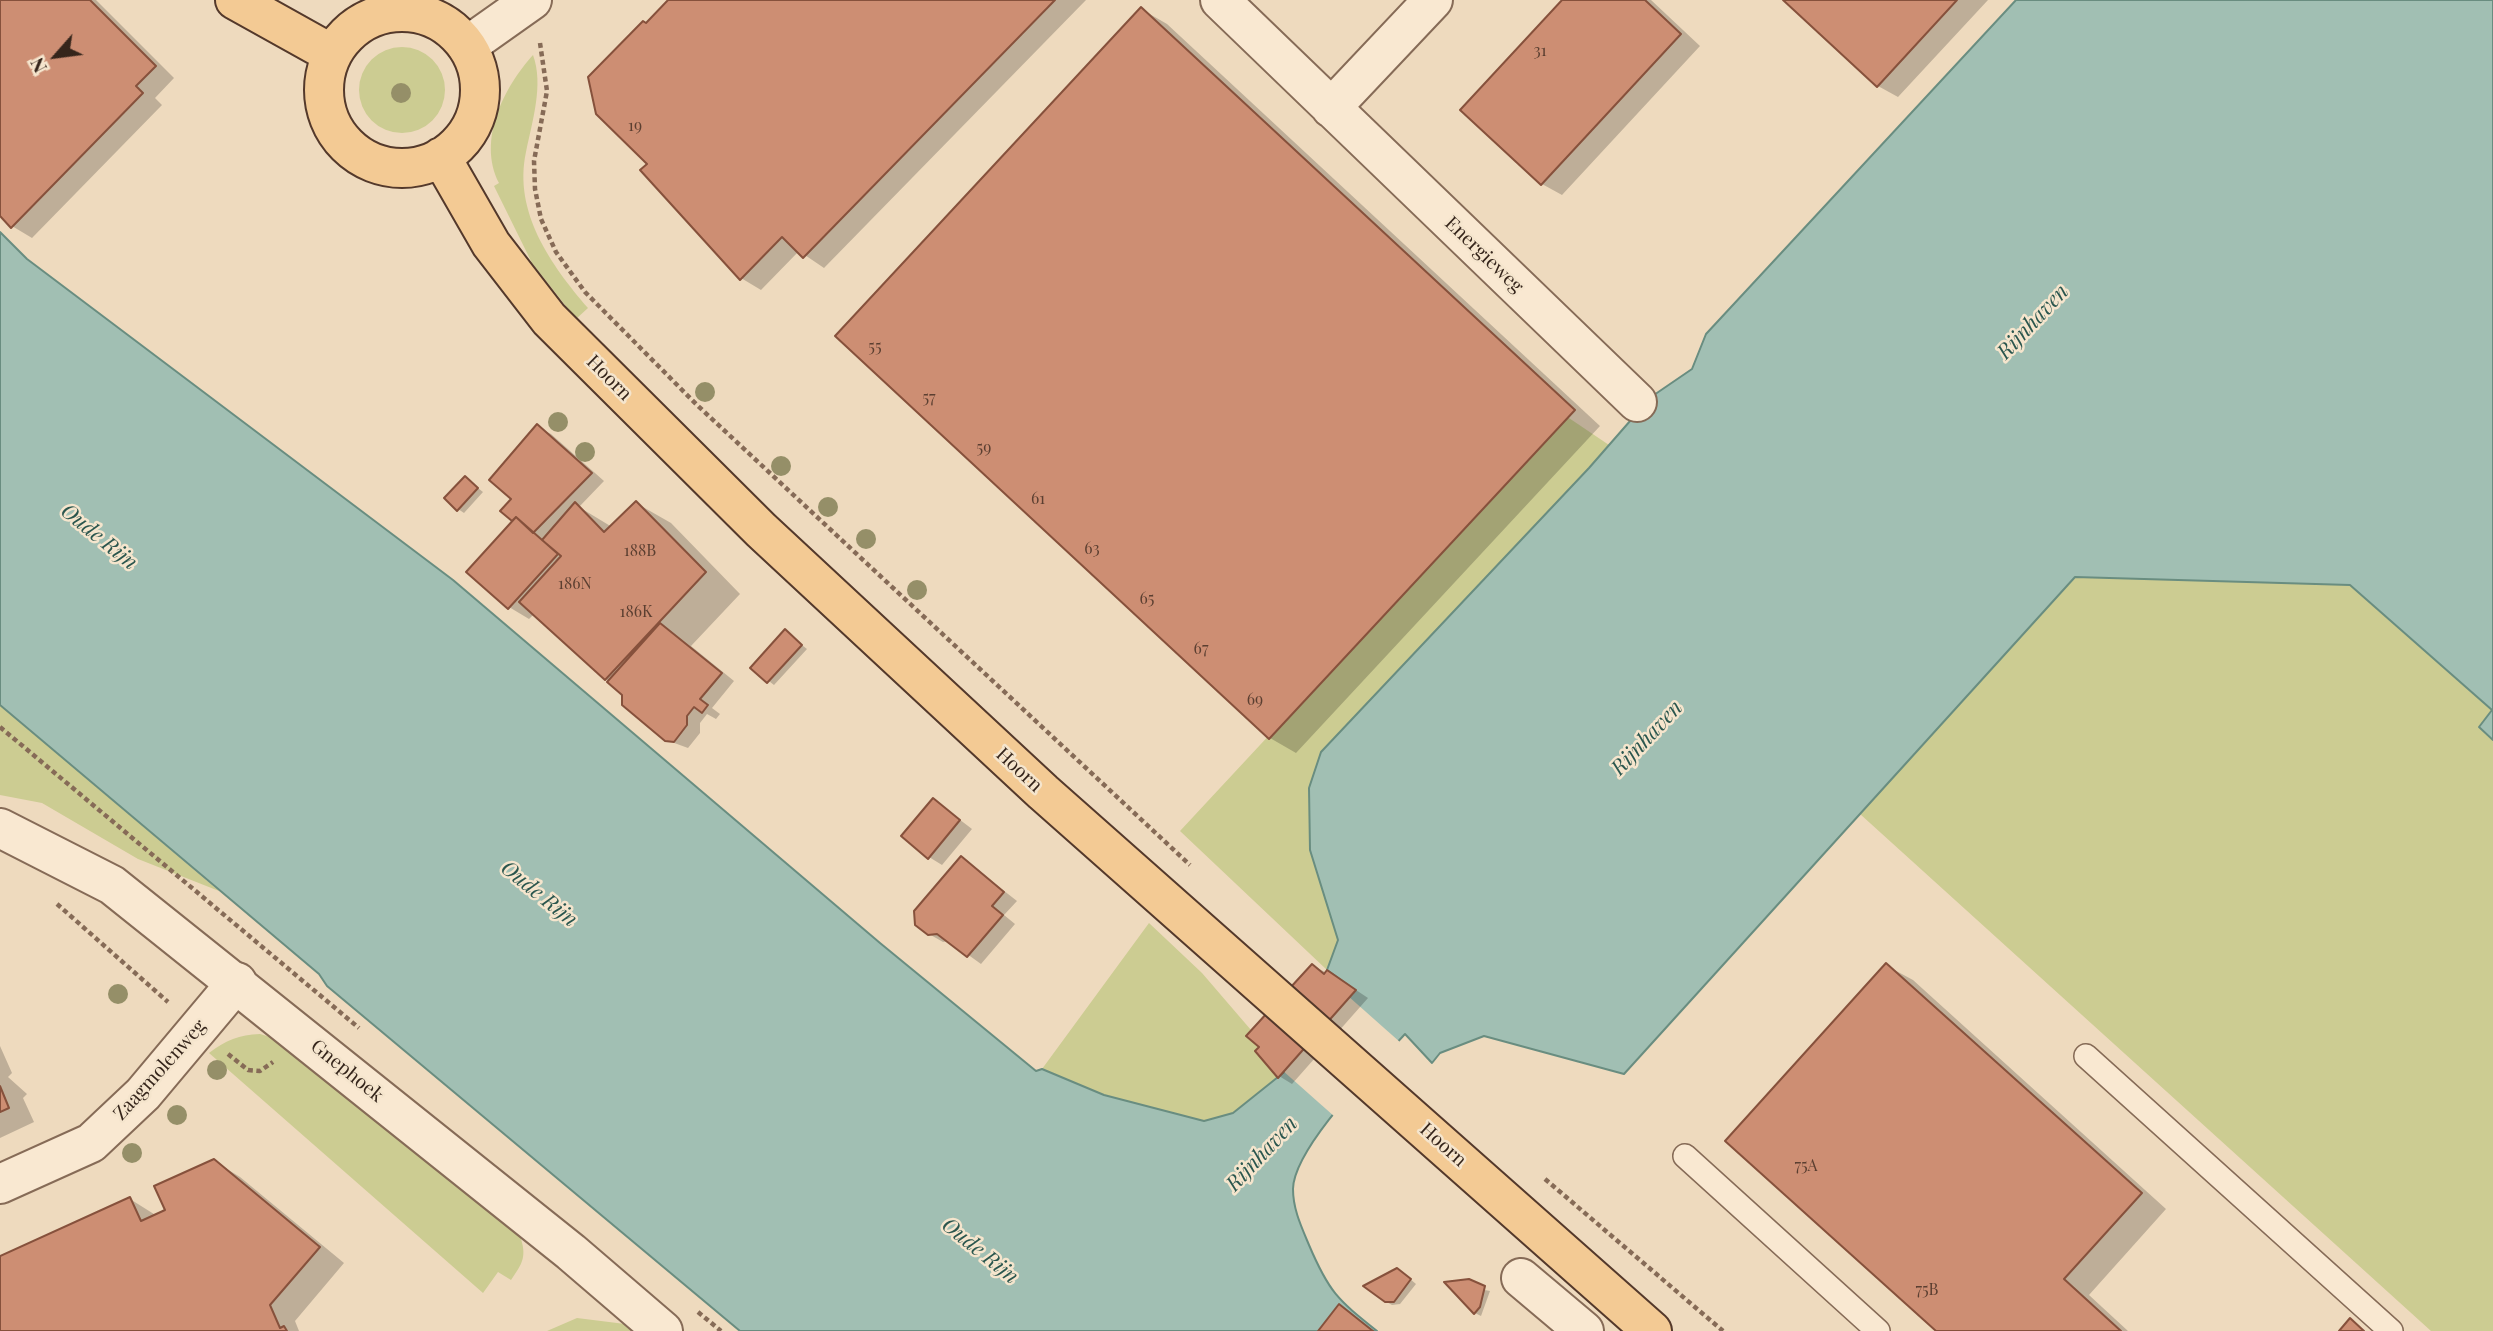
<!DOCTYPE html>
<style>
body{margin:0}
#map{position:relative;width:2493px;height:1331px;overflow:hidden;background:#eedabe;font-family:"Playfair Display",serif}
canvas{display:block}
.north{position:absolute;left:21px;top:21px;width:70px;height:70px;-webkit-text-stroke:5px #f5e5cd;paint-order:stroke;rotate:242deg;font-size:19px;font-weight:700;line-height:28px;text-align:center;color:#35251b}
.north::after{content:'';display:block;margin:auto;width:24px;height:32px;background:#35251b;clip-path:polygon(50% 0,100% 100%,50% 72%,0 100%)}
</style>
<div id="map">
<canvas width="2493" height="1331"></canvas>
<div class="north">N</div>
</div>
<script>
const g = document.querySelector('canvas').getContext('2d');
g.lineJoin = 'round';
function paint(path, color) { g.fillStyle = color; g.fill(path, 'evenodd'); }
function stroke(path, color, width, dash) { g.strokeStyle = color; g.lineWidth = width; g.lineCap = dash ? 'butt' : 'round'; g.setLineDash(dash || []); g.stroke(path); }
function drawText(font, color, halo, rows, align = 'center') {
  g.font = font + ' "Playfair Display",serif'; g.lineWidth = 5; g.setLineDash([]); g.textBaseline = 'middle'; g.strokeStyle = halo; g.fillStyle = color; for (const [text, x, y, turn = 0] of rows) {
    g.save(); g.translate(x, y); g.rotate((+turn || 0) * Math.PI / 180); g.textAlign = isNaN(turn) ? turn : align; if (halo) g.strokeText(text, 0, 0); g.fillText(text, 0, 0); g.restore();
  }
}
const green = new Path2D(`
 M359 90a43 43 0 1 1 86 0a43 43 0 1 1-86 0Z
 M 533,55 C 544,85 532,122 526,152 C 513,212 551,265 588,308 L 576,319 L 532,263 L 494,186 L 499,183 C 477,140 504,87 533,55 Z
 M 1566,416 L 1609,445 L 1310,850 L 1338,941 L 1327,970 L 1180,831 Z
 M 2075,577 L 2351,585 L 2493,711 L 2493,1331 L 2431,1331 L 1860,814 Z
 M 0,705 L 219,891 L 138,859 L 42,803 L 0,795 Z
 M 1149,923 L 1202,973 L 1251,1030 L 1246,1036 L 1259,1047 L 1255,1052 L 1278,1078 L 1233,1113 L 1204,1121 L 1104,1095 L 1042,1069 Z
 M 260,1034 L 277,1039 L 350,1095 L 520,1236 C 527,1256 523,1263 511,1280 L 498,1272 L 483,1293 L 209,1053 C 226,1040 239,1035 260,1034 Z
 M 577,1318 L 625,1324 L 634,1331 L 547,1331 Z`);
const water = new Path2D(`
 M 2016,0 L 2493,0 L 2493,740 L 2479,727 L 2492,710 L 2350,585 L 2075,577 L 1624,1074 L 1484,1036 L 1440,1053 L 1432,1063 L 1405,1034 C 1376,1066 1294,1147 1293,1189 C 1293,1209 1301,1226 1309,1245 C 1329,1292 1337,1299 1377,1331 L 740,1331 L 327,986 L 319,974 L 0,705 L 0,232 L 27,259 L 453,580 L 880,943 L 1036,1071 L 1042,1069 L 1104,1095 L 1204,1121 L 1233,1113 L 1283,1073 L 1355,990 L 1327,970 L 1338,940 L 1310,850 L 1309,788 L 1321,752 L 1589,468 L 1651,397 L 1692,369 L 1706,334 Z`);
const pier = new Path2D(`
 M 1348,996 L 1401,1043 L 1335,1117 L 1282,1070 Z`);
const shadow = new Path2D(`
 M 0,0 L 96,0 L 174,78 L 155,98 L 162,105 L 32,238 L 12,226 L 0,214 Z
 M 671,0 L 1086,0 L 824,268 L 799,251 L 761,290 L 741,278 L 649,164 L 647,25 Z
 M 1565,0 L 1651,0 L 1700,46 L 1562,195 L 1542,184 Z
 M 1786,0 L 1988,0 L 1898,97 L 1878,86 Z
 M 1141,9 L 1167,24 L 1600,426 L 1296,753 L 1270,738 L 838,336 Z
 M 537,427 L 551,434 L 604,481 L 579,507 L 612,527 L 636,503 L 671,523 L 740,594 L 691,646 L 734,681 L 712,708 L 720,714 L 716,719 L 707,714 L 700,723 L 700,733 L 688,748 L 666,740 L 624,695 L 534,614 L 529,619 L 509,607 L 515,521 L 502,511 L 513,499 Z
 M 465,478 L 483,492 L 464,513 L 458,509 Z
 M 785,632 L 807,649 L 774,685 L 752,668 Z
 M 934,800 L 972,829 L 942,865 L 929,857 Z
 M 962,858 L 1017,901 L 1004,915 L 1015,924 L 981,964 L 949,941 L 943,942 L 929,934 Z
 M 1313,966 L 1341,980 L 1368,998 L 1292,1084 L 1279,1076 Z
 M 1887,966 L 1913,980 L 2166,1209 L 2089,1295 L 2128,1331 L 1939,1331 Z
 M 0,1046 L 12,1073 L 8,1077 L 27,1094 L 23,1098 L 34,1122 L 0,1138 Z
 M 214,1161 L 240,1177 L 344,1263 L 295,1321 L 299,1331 L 0,1331 L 0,1258 L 130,1199 L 157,1216 L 167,1211 Z
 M 1403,1273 L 1416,1284 L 1400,1304 L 1392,1305 L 1385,1301 Z
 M 1448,1283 L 1490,1291 L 1481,1316 L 1475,1313 Z`);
const building = new Path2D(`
 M 0,0 L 90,0 L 156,66 L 136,86 L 143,93 L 11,228 L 0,216 Z
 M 668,0 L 1055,0 L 803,258 L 782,237 L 740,280 L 640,170 L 647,164 L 596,114 L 588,77 L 643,21 L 646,23 Z
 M 1562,0 L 1645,0 L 1681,34 L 1541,185 L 1460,110 Z
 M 1783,0 L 1957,0 L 1877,87 Z
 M 1141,7 L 1575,410 L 1269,739 L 835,336 Z
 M 537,424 L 592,473 L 533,533 L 516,517 L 512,521 L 500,511 L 511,499 L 489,480 Z
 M 465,476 L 478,488 L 457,511 L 444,498 Z
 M 636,501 L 706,572 L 605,680 L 519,602 L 561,556 L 542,540 L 575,502 L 604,532 Z
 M 516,517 L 558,554 L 508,609 L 466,572 Z
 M 660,623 L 722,673 L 700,699 L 708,705 L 702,713 L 694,707 L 687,716 L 687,725 L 674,742 L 665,741 L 622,705 L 622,695 L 607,682 Z
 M 785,629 L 802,645 L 767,683 L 750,668 Z
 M 933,798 L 960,820 L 928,859 L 901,836 Z
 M 961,856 L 1004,892 L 992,906 L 1003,915 L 967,957 L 937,934 L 928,935 L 915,925 L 914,911 Z
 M 1886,963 L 2142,1193 L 2064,1279 L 2121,1331 L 1936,1331 L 1725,1141 Z
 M 1312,964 L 1324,974 L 1327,970 L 1356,990 L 1278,1078 L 1255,1051 L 1259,1047 L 1246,1036 Z
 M 0,1086 L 9,1108 L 0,1112 Z
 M 214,1159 L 320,1247 L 270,1305 L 280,1328 L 284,1326 L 287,1331 L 0,1331 L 0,1256 L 130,1197 L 141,1221 L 165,1210 L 154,1186 Z
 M 1397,1268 L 1411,1279 L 1394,1302 L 1385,1302 L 1363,1286 Z
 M 1469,1279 L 1485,1286 L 1480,1307 L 1474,1314 L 1444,1282 Z
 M 1339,1304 L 1373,1331 L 1318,1331 Z
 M 2350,1318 L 2364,1331 L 2339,1331 Z`);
const path = new Path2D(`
 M 540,43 L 547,91 L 534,161 L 535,189 L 541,219 L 556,252 L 585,292 L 697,405 L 1190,865
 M 0,727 L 359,1028
 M 57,904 L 168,1002
 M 228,1054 L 248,1070 L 260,1071 L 273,1062
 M 1545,1179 L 1723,1331
 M 698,1312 L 721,1331`);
const service = new Path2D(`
 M 2086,1056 L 2391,1331
 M 1685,1156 L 1878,1331`);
const minor = new Path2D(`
 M 1220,0 L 1637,402
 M 467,46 L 532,0
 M 1331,108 L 1433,0
 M 0,1184 L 91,1143 L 143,1094 L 237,982
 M 1521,1278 L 1584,1331`);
const tertiary = new Path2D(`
 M 0,828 L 112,885 L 571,1252 L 663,1331`);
const primary = new Path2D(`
 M 235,0 L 332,54
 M324 90a78 78 0 1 1 156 0a78 78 0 1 1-156 0Z
 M 441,157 L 491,244 L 549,319 L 761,530 L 1043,792 L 1652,1331`);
const trees = [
 [401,93],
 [705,392],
 [558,422],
 [585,452],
 [781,466],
 [828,507],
 [866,539],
 [917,590],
 [118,994],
 [217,1070],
 [177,1115],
 [132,1153]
];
const numberNames = [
 ["31",1540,51],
 ["19",635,126],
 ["55",875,347],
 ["57",929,398],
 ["59",984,448],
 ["61",1038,499],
 ["63",1092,549],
 ["188B",640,551],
 ["186N",575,584],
 ["65",1147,599],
 ["186K",636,612],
 ["67",1201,649],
 ["69",1255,700],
 ["75A",1806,1166],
 ["75B",1927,1290]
];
const streetNames = [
 ["Energieweg",1484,255,44],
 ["Hoorn",609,378,45],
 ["Hoorn",1019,770,43],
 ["Zaagmolenweg",160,1070,-48],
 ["Gnephoek",347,1071,39],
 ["Hoorn",1443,1145,42]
];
const waterNames = [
 ["Rijnhaven",2033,322,-47],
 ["Oude Rijn",99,537,39],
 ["Rijnhaven",1647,738,-47],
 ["Oude Rijn",539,894,39],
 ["Rijnhaven",1262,1154,-47],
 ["Oude Rijn",980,1251,39]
];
paint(green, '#cccc92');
paint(water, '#a1bfb3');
stroke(water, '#698d80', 2);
paint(pier, '#eedabe');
paint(shadow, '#0003');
paint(building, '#cd8e73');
stroke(building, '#86513c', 2);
stroke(service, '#866b57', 26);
stroke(minor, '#866b57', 42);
stroke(tertiary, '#866b57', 42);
stroke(primary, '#54392b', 42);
stroke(path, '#866b57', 4.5, [5, 3.5]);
stroke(service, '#f9e8d1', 23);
stroke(minor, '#f9e8d1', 38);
stroke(tertiary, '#f9e8d1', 38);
stroke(primary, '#f3ca94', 38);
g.fillStyle = '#958f68';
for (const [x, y] of trees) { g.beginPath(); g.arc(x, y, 10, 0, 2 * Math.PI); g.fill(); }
drawText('16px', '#5b3f31', null, numberNames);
drawText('19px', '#35251b', '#f5e5cd', streetNames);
drawText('italic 21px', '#2a564e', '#f5e5cd', waterNames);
</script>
